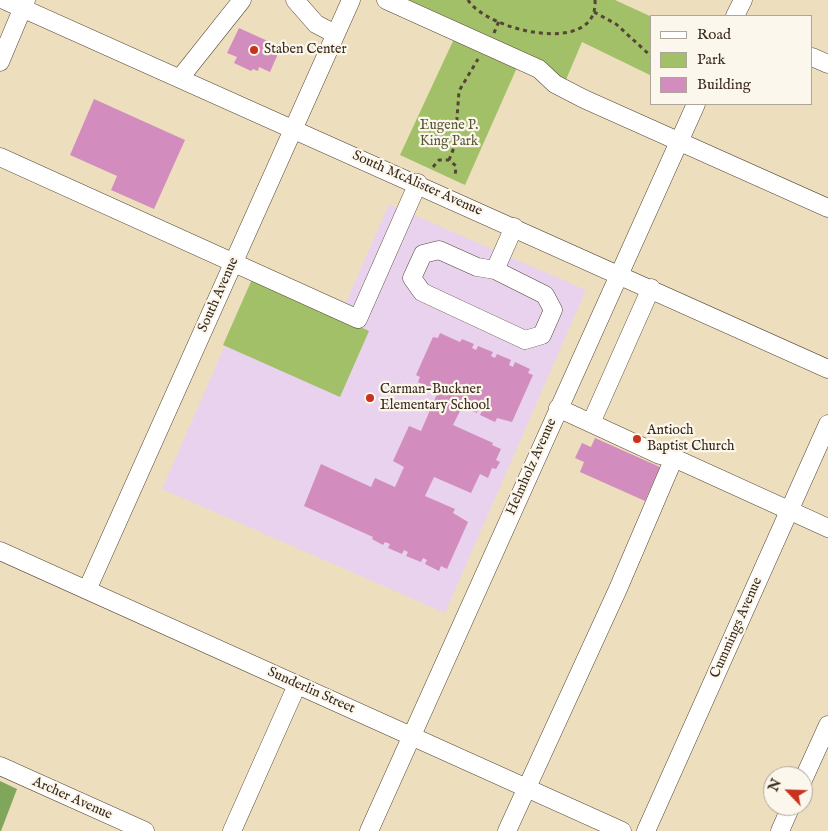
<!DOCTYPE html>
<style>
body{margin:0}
#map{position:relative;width:828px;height:831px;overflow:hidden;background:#eddfbd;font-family:"IM FELL English",serif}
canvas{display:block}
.legend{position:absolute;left:650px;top:15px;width:162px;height:90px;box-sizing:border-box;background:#fbf7ec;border:1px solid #aea59a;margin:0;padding:6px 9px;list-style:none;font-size:15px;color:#3b2a1e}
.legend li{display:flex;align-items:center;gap:10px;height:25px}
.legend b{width:25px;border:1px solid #aea59a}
.north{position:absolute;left:763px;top:766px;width:50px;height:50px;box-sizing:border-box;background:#fbf7ec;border:1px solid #aea59a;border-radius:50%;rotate:294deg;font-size:14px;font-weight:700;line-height:20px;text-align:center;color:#3b2a1e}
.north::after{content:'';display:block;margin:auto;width:18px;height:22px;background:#c8321e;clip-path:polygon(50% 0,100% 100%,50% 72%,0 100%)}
</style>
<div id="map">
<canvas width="828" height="831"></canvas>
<ul class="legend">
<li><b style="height:6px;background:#fff"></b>Road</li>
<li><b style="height:14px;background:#a1c068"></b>Park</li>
<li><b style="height:14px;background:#d28dbe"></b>Building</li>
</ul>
<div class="north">N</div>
</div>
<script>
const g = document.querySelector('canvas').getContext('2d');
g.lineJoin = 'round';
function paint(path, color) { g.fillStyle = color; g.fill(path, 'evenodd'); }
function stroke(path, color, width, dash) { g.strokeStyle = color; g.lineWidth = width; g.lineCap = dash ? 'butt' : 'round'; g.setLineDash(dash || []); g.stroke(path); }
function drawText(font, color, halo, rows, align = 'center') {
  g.font = font + ' "IM FELL English",serif'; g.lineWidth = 4.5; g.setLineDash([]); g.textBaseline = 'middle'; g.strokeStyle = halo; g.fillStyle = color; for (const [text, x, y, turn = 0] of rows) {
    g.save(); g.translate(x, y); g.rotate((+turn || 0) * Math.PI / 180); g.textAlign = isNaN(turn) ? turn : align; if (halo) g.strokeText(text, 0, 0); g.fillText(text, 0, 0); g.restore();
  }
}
const built = new Path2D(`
 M 389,204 L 586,290 L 445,613 L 162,489 L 258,270 L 344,307 Z`);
const green = new Path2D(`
 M 405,0 L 615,0 L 652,17 L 652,76 L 582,42 L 565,82 L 523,54 L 465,185 L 400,155 L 460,26 Z
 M 253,277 L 369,331 L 340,397 L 223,345 Z`);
const forest = new Path2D(`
 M 0,781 L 17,789 L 1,831 L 0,831 Z`);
const building = new Path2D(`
 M 239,28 L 281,47 L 270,72 L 259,67 L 258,71 L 253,69 L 251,71 L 234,63 L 237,57 L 227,53 Z
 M 94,99 L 185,140 L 154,209 L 111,190 L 117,176 L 70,155 Z
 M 440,333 L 460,342 L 462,339 L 474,344 L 472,348 L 476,350 L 478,346 L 493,352 L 491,356 L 495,358 L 497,354 L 511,360 L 509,365 L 513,367 L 515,362 L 530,369 L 528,373 L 533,375 L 512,422 L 497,418 L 495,422 L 480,415 L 482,411 L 478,409 L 477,413 L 462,407 L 453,425 L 493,443 L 492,445 L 501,449 L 496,460 L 500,462 L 496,469 L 492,468 L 488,478 L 480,474 L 471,493 L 434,477 L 425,496 L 455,509 L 453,513 L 468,522 L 447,569 L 441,566 L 439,571 L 425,564 L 427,560 L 423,558 L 421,562 L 406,556 L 408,552 L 404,550 L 402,554 L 388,548 L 390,544 L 385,542 L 383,545 L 372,539 L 373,537 L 304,506 L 321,464 L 371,487 L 375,478 L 395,487 L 404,467 L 393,461 L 409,426 L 421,431 L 438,392 L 418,382 L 420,377 L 416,375 L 433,337 L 438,338 Z
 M 595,438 L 660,467 L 645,501 L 580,472 L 584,462 L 575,458 L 582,443 L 591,447 Z`);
const path = new Path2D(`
 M 468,0 C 487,31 599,57 595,0
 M 594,12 L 616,24 L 652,57
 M 494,33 L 499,21
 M 449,160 L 455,145 L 459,91 L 478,59
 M 433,167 L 439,160 L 449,160 L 456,166 L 455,177`);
const minor = new Path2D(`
 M 4,0 L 828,369
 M 295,0 L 316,24 L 335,34
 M 386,0 L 539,69 L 555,84 L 584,99 L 828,208
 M 735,16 L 743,0
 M 812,57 L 828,64
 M 0,62 L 26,0
 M 180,78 L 242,0
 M 0,157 L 358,319 L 418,183
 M 495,270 L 545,295 L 553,310 L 542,335 L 525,340 L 422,292 L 412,278 L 423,254 L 439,250 L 477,267 L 495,270 L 514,227
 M 558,408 L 660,455 L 674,458
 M 591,423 L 651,288
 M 0,551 L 622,831
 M 87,590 L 351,0
 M 0,766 L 145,831
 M 803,780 L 828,725
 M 232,831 L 297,685
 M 369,831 L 696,104
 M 507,831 L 618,589 L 674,458 L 828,528
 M 646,831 L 828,424
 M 780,831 L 791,806`);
const markers = [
 [254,50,5,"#c8321e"],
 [370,398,5,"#c8321e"],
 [637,439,5,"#c8321e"]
];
const poiNames = [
 ["Staben Center",264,50],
 ["Carman-Buckner",380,390],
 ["Elementary School",380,406],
 ["Antioch",647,431],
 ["Baptist Church",647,447]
];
const parkNames = [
 ["Eugene P.",449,126],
 ["King Park",449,142]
];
const streetNames = [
 ["South McAlister Avenue",417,184,24],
 ["South Avenue",219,295,-66],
 ["Helmholz Avenue",532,467,-66],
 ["Cummings Avenue",737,628,-66],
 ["Sunderlin Street",311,691,24],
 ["Archer Avenue",72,799,24]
];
paint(built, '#e8d2ee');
paint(green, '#a1c068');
paint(forest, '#80a65c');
paint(building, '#d28dbe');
stroke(minor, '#564536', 19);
stroke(path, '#564536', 3, [4, 4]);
stroke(minor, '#fff', 18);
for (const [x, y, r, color] of markers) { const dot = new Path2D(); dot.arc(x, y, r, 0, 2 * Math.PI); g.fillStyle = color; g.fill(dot); stroke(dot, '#fbf7ec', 2); }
drawText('14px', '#3b2a1e', '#fbf7ec', poiNames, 'left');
drawText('14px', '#5a5734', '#fbf7ec', parkNames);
drawText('14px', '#3b2a1e', '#fbf7ec', streetNames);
</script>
